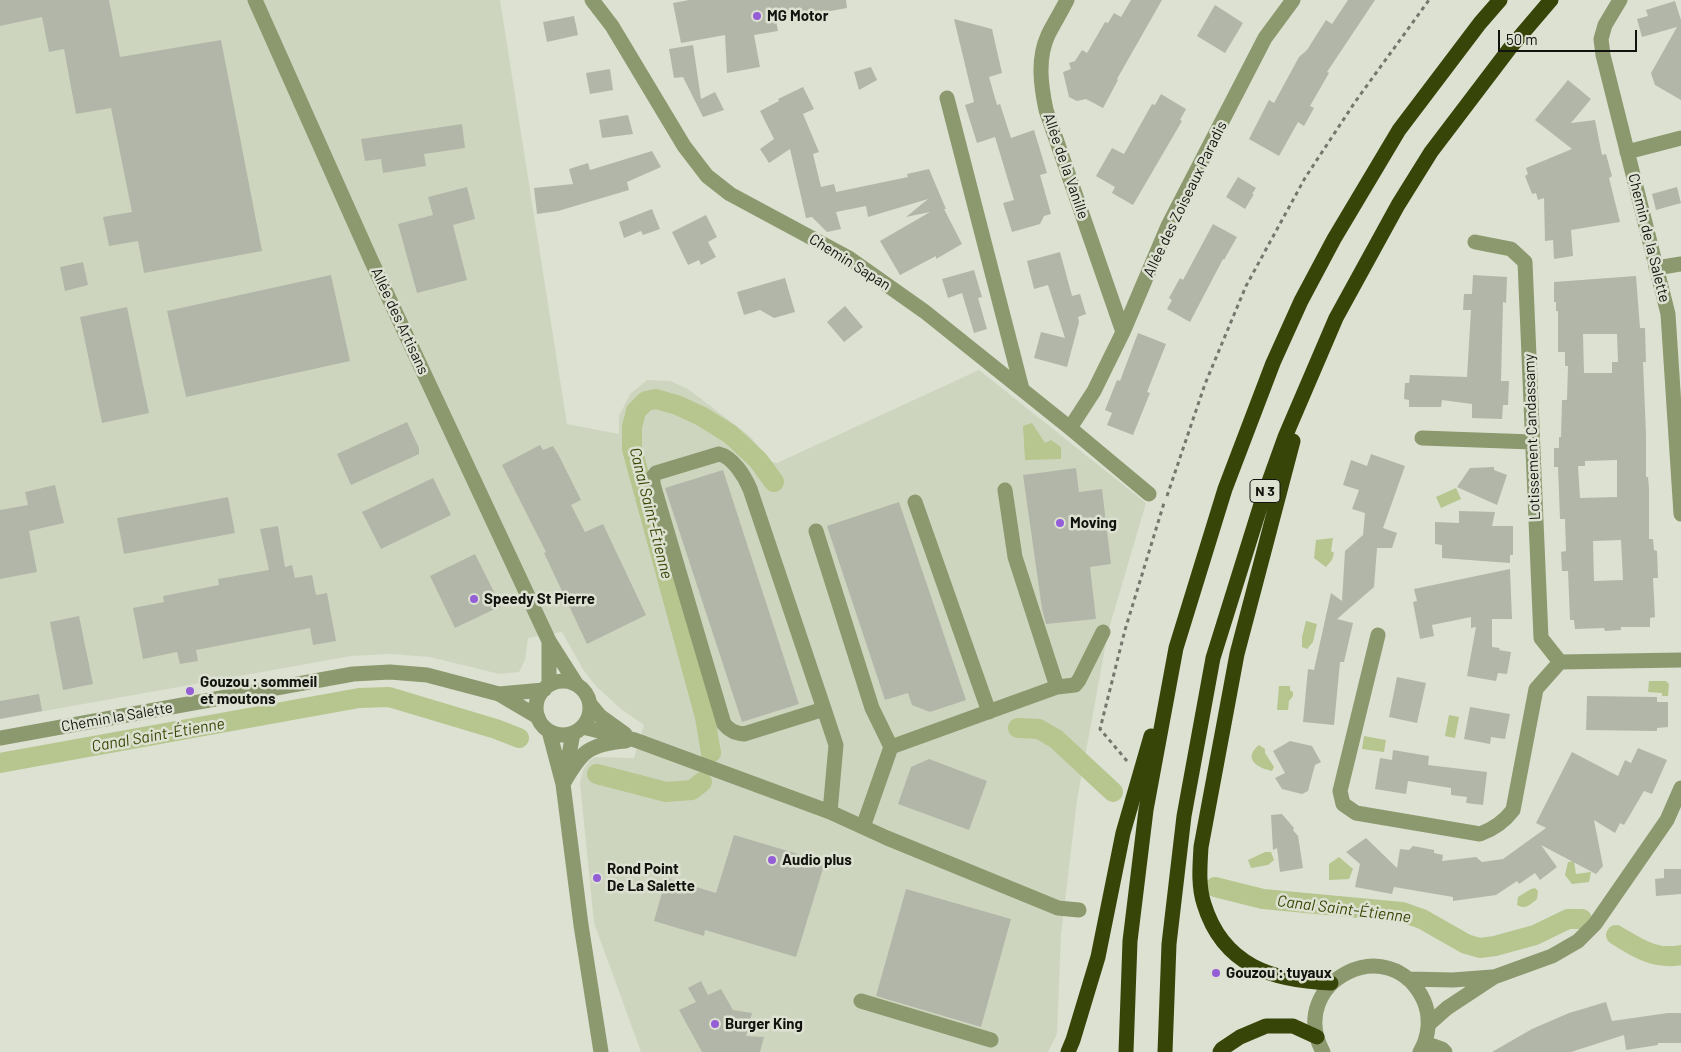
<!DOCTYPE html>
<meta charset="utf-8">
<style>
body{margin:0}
#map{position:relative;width:1681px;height:1052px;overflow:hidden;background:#dce1d2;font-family:Barlow,sans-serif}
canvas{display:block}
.scale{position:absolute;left:1498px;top:30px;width:139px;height:22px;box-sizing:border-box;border:2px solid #12130e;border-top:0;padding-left:6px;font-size:15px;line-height:18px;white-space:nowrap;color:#12130e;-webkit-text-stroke:4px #dce1d2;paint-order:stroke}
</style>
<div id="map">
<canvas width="1681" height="1052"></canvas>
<div class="scale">50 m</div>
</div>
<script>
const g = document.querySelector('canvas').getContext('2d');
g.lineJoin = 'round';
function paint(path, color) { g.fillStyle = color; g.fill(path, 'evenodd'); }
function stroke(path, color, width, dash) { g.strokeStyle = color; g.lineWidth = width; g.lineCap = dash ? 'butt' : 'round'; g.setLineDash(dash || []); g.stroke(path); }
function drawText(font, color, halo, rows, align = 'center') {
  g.font = font + ' Barlow,sans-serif'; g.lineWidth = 5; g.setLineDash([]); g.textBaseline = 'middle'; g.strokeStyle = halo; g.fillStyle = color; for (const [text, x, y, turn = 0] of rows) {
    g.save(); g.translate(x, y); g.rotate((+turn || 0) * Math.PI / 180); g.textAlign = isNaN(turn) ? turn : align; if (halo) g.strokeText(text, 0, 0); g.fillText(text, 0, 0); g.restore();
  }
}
const built = new Path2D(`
 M 0,0 L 500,0 L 567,424 L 619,434 L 619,416 L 630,394 L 647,380 L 670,381 L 688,389 L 751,437 L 770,461 L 777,463 L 979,370 L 1146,503 L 1108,632 L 1077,800 L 1061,935 L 1057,1034 L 1048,1052 L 641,1052 L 594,923 L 580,783 L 583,770 L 590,760 L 596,757 L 634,758 L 644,725 L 621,709 L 597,687 L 584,671 L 562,632 L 528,638 L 525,660 L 519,672 L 499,674 L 430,657 L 390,654 L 351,656 L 0,719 Z`);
const water = new Path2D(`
 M 1032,423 L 1045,443 L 1051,440 L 1061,447 L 1061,459 L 1025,460 L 1023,426 Z
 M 1456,488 L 1461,499 L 1441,508 L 1436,497 Z
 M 1333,538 L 1331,551 L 1334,553 L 1332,560 L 1326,567 L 1314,558 L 1316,540 Z
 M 1306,621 L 1317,624 L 1313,642 L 1307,649 L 1302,647 L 1302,637 Z
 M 1649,681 L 1666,681 L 1669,684 L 1668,696 L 1662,696 L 1662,693 L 1648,692 Z
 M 1279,686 L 1290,686 L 1290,690 L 1293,692 L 1293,696 L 1289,701 L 1288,710 L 1277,710 Z
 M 1449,715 L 1459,717 L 1455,738 L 1445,736 Z
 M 1364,736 L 1386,740 L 1384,752 L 1362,749 Z
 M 1259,745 L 1265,749 L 1265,753 L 1274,767 L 1272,771 C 1258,768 1242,759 1259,745 Z
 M 1265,852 L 1271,852 L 1274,860 L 1268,865 L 1251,868 L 1248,860 Z
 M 1339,857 L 1353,869 L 1349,879 L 1329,880 L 1329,864 Z
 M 1574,861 L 1576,874 L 1591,872 L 1589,882 L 1572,884 L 1565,875 L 1568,862 Z
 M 1535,888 L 1538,891 L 1537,899 C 1531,904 1526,910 1517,905 L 1518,897 L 1531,889 Z`);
const canal = new Path2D(`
 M 1018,728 L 1039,729 L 1056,739 L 1113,792
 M 711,753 L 705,717 L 632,449 L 632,427 L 636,411 L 646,401 L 656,399 L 677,405 L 701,416 L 730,434 L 758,460 L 774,482
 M 0,763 L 359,698 L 389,697 L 496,729 L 519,738
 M 597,774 L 666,792 L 692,790 L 702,782
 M 1215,887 L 1263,899 L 1402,912 L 1422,919 L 1466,944 L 1480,948 L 1495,946 L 1535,935 L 1568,919 L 1582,919
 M 1616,935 C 1638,948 1654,960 1681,955`);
const building = new Path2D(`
 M 0,0 L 109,0 L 120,57 L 221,40 L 262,251 L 144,273 L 138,241 L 109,246 L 103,217 L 132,212 L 111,108 L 76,114 L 64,49 L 49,52 L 42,17 L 0,26 Z
 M 689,0 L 846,0 L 847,8 L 776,21 L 778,31 L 754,35 L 760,67 L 727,73 L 725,35 L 681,43 L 673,3 Z
 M 1131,0 L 1162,0 L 1117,79 L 1118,80 L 1103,108 L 1086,99 L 1077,101 L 1069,97 L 1063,72 L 1071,69 L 1069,63 L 1075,61 L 1082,50 L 1087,53 L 1105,22 L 1108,23 L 1114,13 L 1121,17 Z
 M 1348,0 L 1375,0 L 1327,72 L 1329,73 L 1310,106 L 1314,108 L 1304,126 L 1298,122 L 1279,156 L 1249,139 L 1269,100 L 1274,103 L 1299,57 L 1307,50 L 1326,20 L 1332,24 Z
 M 1675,1 L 1681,20 L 1681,100 L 1655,85 L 1651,73 L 1677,27 L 1642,37 L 1637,19 L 1648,16 L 1646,10 Z
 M 1215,5 L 1243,23 L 1225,53 L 1197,36 Z
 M 574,16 L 578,35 L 547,42 L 543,22 Z
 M 954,19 L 992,29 L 1002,73 L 989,77 L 997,105 L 1000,104 L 1011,138 L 1034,130 L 1047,173 L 1040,175 L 1051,214 L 1044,216 L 1040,224 L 1012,232 L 1003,203 L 1014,200 L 995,137 L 977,143 L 965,105 L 974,102 Z
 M 693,45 L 701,99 L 715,92 L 724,110 L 703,117 L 683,77 L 674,78 L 669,49 Z
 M 871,67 L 877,80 L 859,90 L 854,72 Z
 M 610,69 L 613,90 L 590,94 L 586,73 Z
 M 1568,80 L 1591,99 L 1571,123 L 1595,120 L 1602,155 L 1606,154 L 1612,176 L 1609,178 L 1620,222 L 1571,230 L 1573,256 L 1554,259 L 1553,240 L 1545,241 L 1544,198 L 1538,200 L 1536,193 L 1532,194 L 1525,176 L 1528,174 L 1526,168 L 1572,149 L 1535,120 Z
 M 803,87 L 814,109 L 803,114 L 819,152 L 813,154 L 821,187 L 834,184 L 836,192 L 908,177 L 907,174 L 929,169 L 946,209 L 944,209 L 962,244 L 936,259 L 936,256 L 900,275 L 880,241 L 930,212 L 906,217 L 928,199 L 868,217 L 866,206 L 836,212 L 841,229 L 827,232 L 812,217 L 806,218 L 790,149 L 769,163 L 760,149 L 774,139 L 760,111 L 779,101 L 778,99 Z
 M 1161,94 L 1186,109 L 1180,120 L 1182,121 L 1133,205 L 1112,193 L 1115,187 L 1096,176 L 1112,148 L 1124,154 L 1152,104 L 1155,105 Z
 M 628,115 L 633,134 L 602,138 L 599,120 Z
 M 462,124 L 465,148 L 424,154 L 426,166 L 383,173 L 381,159 L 365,161 L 361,139 Z
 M 652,151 L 661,167 L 627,182 L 629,190 L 558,211 L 537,214 L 534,188 L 573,184 L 569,169 L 588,163 L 590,170 Z
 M 1238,177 L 1256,188 L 1252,194 L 1254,194 L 1245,209 L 1226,197 Z
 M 467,187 L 475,219 L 453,225 L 467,280 L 417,293 L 398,224 L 433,215 L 428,197 Z
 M 1677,187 L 1681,203 L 1656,210 L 1652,194 Z
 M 652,209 L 660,229 L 643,235 L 641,231 L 624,238 L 619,222 Z
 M 706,215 L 717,237 L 708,242 L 716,257 L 701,265 L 699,260 L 688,265 L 672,232 Z
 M 1213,224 L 1237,237 L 1224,260 L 1223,259 L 1190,322 L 1167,309 L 1172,300 L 1169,298 L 1180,278 L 1183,280 Z
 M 1060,252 L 1072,296 L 1080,294 L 1086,314 L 1078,317 L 1079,322 L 1067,367 L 1034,358 L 1041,332 L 1065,338 L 1048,285 L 1034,289 L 1027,261 Z
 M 83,262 L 88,285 L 65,291 L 60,267 Z
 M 974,270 L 982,297 L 978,298 L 987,329 L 974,333 L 962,293 L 948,298 L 942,279 Z
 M 331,275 L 350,361 L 186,397 L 167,311 Z
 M 1473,275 L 1507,277 L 1506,303 L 1503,302 L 1501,381 L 1509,381 L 1508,405 L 1503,405 L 1502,419 L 1472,418 L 1472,404 L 1442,400 L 1441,407 L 1409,407 L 1409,400 L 1404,399 L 1405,383 L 1409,383 L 1410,375 L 1467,377 L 1471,310 L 1463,310 L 1464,294 L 1472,294 Z
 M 1636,276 L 1640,328 L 1645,328 L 1646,362 L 1643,362 L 1646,434 L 1646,477 L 1648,477 L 1649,488 L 1649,539 L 1653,539 L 1654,550 L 1657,551 L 1658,578 L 1653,578 L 1655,617 L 1650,618 L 1650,627 L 1621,627 L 1621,630 L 1605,631 L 1604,628 L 1575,629 L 1574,620 L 1570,620 L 1568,571 L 1562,571 L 1561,552 L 1566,551 L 1565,519 L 1560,519 L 1558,467 L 1554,467 L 1554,448 L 1559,448 L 1559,437 L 1561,437 L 1562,400 L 1567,400 L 1568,366 L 1565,366 L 1565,352 L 1558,352 L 1558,311 L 1556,311 L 1556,302 L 1554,302 L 1554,282 ZM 1583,334 L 1617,334 L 1618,362 L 1612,362 L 1612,373 L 1584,373 ZM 1617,460 L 1617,497 L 1580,498 L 1578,466 L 1585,466 L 1585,461 ZM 1621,540 L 1623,580 L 1594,581 L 1593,541 Z
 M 785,278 L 795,312 L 774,318 L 760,310 L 744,315 L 737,292 Z
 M 845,306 L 863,327 L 844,342 L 827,322 Z
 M 127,307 L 149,413 L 102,423 L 80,317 Z
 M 1138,333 L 1166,344 L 1147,392 L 1150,393 L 1133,435 L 1107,425 L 1112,413 L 1105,410 L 1117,380 L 1120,381 Z
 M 407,422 L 419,448 L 419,454 L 351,485 L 337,454 Z
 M 540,445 L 543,450 L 553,446 L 559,456 L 581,500 L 571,505 L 585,532 L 603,524 L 646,615 L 587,644 L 544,553 L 546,552 L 502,465 Z
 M 1371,454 L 1405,466 L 1383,528 L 1397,533 L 1392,548 L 1377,548 L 1374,587 L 1337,619 L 1353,623 L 1344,662 L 1340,662 L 1334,725 L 1303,722 L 1308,669 L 1314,670 L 1331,593 L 1342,601 L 1345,551 L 1363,535 L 1365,513 L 1352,509 L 1359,490 L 1343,485 L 1351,460 L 1367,466 Z
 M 1494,467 L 1494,470 L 1507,475 L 1497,505 L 1457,487 L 1470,468 Z
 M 1076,468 L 1079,492 L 1102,489 L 1111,564 L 1090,567 L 1096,619 L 1046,624 L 1042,609 L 1023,475 Z
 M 723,470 L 799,704 L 742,722 L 665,488 Z
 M 433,478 L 451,515 L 381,549 L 362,512 Z
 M 55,485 L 64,523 L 29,531 L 37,572 L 0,579 L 0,510 L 28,505 L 25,492 Z
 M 228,497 L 235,533 L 124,554 L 117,518 Z
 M 899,502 L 966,700 L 930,712 L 912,705 L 908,693 L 885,700 L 827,526 Z
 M 1459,511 L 1495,512 L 1492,526 L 1513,526 L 1513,555 L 1510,555 L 1510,563 L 1442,558 L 1442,545 L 1435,544 L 1435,522 L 1459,523 Z
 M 278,526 L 285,567 L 292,565 L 295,578 L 312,575 L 316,595 L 327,593 L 336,641 L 313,645 L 310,628 L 196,650 L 198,661 L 180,664 L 177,652 L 143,659 L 133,608 L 164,602 L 163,596 L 219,585 L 218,579 L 269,570 L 260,529 Z
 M 475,554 L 501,606 L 455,628 L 430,576 Z
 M 1510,569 L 1512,619 L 1492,619 L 1492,647 L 1500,648 L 1499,650 L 1511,652 L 1507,674 L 1498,673 L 1496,681 L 1467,676 L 1476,627 L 1471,628 L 1471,617 L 1432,625 L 1434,636 L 1420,639 L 1413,602 L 1417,601 L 1414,589 Z
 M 79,616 L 93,684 L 63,690 L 50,622 Z
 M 1397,677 L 1426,683 L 1417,723 L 1389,717 Z
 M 39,694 L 42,711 L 0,719 L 0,701 Z
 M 1587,696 L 1657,697 L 1657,702 L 1668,702 L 1668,727 L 1657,728 L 1657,731 L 1586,730 Z
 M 1470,707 L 1510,714 L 1505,739 L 1491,737 L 1490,744 L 1464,739 Z
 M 1290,741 L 1312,746 L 1321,762 L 1315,765 L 1308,791 L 1302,794 L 1282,789 L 1275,778 L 1285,773 L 1273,751 Z
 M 1638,748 L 1667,760 L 1652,794 L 1644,791 L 1624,825 L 1620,823 L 1615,833 L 1594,820 L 1603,866 L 1596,874 L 1541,845 L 1557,867 L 1540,880 L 1535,873 L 1519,884 L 1517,881 L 1496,895 L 1453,901 L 1453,897 L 1394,887 L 1392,894 L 1355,887 L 1360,864 L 1346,852 L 1366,838 L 1397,868 L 1400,849 L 1409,850 L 1413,846 L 1434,850 L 1434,853 L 1443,855 L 1442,861 L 1476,857 L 1482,862 L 1503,859 L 1546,828 L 1536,823 L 1572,752 L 1618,776 L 1625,760 L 1631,763 Z
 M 1393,750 L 1429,756 L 1428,765 L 1487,772 L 1483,805 L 1466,803 L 1467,797 L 1451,795 L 1451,788 L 1408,781 L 1406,794 L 1375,789 L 1380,758 L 1392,760 Z
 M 929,759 L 987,781 L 969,830 L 898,804 L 911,767 Z
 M 1282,814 L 1294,828 L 1293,830 L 1298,836 L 1303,868 L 1280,872 L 1277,848 L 1273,850 L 1271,815 Z
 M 734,835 L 825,862 L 796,957 L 705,930 L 704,936 L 654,921 L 666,878 L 716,893 Z
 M 1664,869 L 1681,869 L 1681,894 L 1656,896 L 1655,879 L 1664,878 Z
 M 906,889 L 1011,919 L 981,1027 L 876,996 Z
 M 701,981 L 708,995 L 721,989 L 733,1010 L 752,1013 L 746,1036 L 764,1037 L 760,1052 L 702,1052 L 679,1010 L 696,1002 L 688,988 Z
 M 1606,1002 L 1612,1021 L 1668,1013 L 1681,1013 L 1681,1043 L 1658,1043 L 1658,1045 L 1626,1050 L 1624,1035 L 1571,1052 L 1492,1052 L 1532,1029 L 1569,1013 Z`);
const path = new Path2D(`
 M 1167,496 L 1205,384 L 1246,286 L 1305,178 L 1355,102 L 1429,0
 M 1127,761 L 1100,729 L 1125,630 L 1164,503 L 1162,502`);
const minor = new Path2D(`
 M 255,0 L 371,260 L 549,641 L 577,685
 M 592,0 L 612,26 L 684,146 L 707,176 L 730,194 L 849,258 L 924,311 L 1070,428 L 1149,494
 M 1067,0 C 1061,12 1054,23 1048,35 C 1037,59 1041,86 1046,110 L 1123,332
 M 1620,0 L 1605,25 L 1601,39 L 1603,55 L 1668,314 L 1681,514
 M 947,98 L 1022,389
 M 1627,152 L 1681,138
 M 1656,268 L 1681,264
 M 1070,428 L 1094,391 L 1123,332 L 1168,226 L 1265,38 L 1293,0
 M 1422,438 L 1532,442
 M 1005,490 L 1015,557 L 1057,687
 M 915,502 L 989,712
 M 816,531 L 872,708 L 891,747 L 863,827
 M 1378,635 L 1340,791 L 1343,804 L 1356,813 L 1480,834 C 1494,829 1504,822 1513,810 L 1536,689 L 1560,662 L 1541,638 L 1525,262 L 1511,249 L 1475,242
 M 1560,662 L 1681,660
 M536 708a27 27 0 1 1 54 0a27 27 0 1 1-54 0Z
 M 549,685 L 549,642
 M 499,694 L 544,690
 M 590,704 L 600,716 L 625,734
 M 824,709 L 744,734 C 735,733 730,731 724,724 L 653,484 L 653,477 L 656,473 L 719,454 C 733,457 745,477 750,489 L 824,709 L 836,745 L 830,812
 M 583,727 L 635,740 L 830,812 L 887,838 L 1058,908 L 1079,910
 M 549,731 L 563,784 L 581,925 L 601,1052
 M 0,738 L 353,674 L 390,672 L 427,675 L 499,694 L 538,717
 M 891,747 L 1057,687 L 1075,685 L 1079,680 L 1103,632
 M 566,772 L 573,733
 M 563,784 C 581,752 588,744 626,741
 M 1408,979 L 1453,980 L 1492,977
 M 861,1001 L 991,1040
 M 1429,1024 L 1447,1008 L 1494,977 L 1552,956 L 1578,941 L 1595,924 L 1667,820 L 1681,788
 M 1425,1043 L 1442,1049 L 1445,1052
 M 1323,1052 C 1285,982 1391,928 1424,1001 C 1431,1018 1429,1037 1420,1052`);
const highway = new Path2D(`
 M 1293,441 L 1237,654 L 1201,847 C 1200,865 1198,886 1204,904 C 1223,966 1273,981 1331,983
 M 1068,1052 L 1073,1040 L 1098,957 L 1123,833 L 1151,736
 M 1126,1052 L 1130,941 L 1146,810 L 1176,648 L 1225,489 L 1273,363 L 1301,301 L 1334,239 L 1399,130 L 1480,23 L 1500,0
 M 1165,1052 L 1169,944 L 1184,816 L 1213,658 L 1262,501 L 1285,437 L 1336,318 L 1398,205 L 1431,152 L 1510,48 L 1551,0
 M 1220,1052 L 1222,1049 L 1240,1037 L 1266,1026 L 1293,1026 L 1317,1037`);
const markers = [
 [757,16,5,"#935ed6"],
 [1060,523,5,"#935ed6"],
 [474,599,5,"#935ed6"],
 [190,691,5,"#935ed6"],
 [772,860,5,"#935ed6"],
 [597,878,5,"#935ed6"],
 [1216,973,5,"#935ed6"],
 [715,1024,5,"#935ed6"]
];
const shields = [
 [1265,491,30]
];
const shieldNames = [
 ["N 3",1265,491]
];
const poiNames = [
 ["MG Motor",767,16],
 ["Moving",1070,523],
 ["Speedy St Pierre",484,599],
 ["Gouzou : sommeil",200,682],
 ["et moutons",200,699],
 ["Audio plus",782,860],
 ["Rond Point",607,869],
 ["De La Salette",607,886],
 ["Gouzou : tuyaux",1226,973],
 ["Burger King",725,1024]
];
const streetNames = [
 ["Allée de la Vanille",1066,166,71],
 ["Allée des Zoiseaux Paradis",1185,199,-64],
 ["Chemin de la Salette",1649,238,76],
 ["Chemin Sapan",850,262,32],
 ["Allée des Artisans",400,321,65],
 ["Lotissement Candassamy",1532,437,-92],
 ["Chemin la Salette",117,717,-10]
];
const waterNames = [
 ["Canal Saint-Étienne",651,513,76],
 ["Canal Saint-Étienne",158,735,-10],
 ["Canal Saint-Étienne",1344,909,7]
];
paint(built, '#ced5bf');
paint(water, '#b6c68e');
stroke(canal, '#b6c68e', 20);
paint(building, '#b2b6a8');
stroke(path, '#74776d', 3, [4, 4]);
stroke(minor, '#8c996e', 15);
stroke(highway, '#384508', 15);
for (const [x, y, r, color] of markers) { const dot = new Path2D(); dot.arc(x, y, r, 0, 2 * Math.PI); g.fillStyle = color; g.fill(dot); stroke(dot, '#dce1d2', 2); }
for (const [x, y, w] of shields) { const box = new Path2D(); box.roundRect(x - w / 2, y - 11.5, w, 23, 4); g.fillStyle = '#dce1d2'; g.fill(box); stroke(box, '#12130e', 1); }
drawText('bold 14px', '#12130e', null, shieldNames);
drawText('bold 15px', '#12130e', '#dce1d2', poiNames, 'left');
drawText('15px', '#12130e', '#dce1d2', streetNames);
drawText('italic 16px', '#394705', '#dce1d2', waterNames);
</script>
